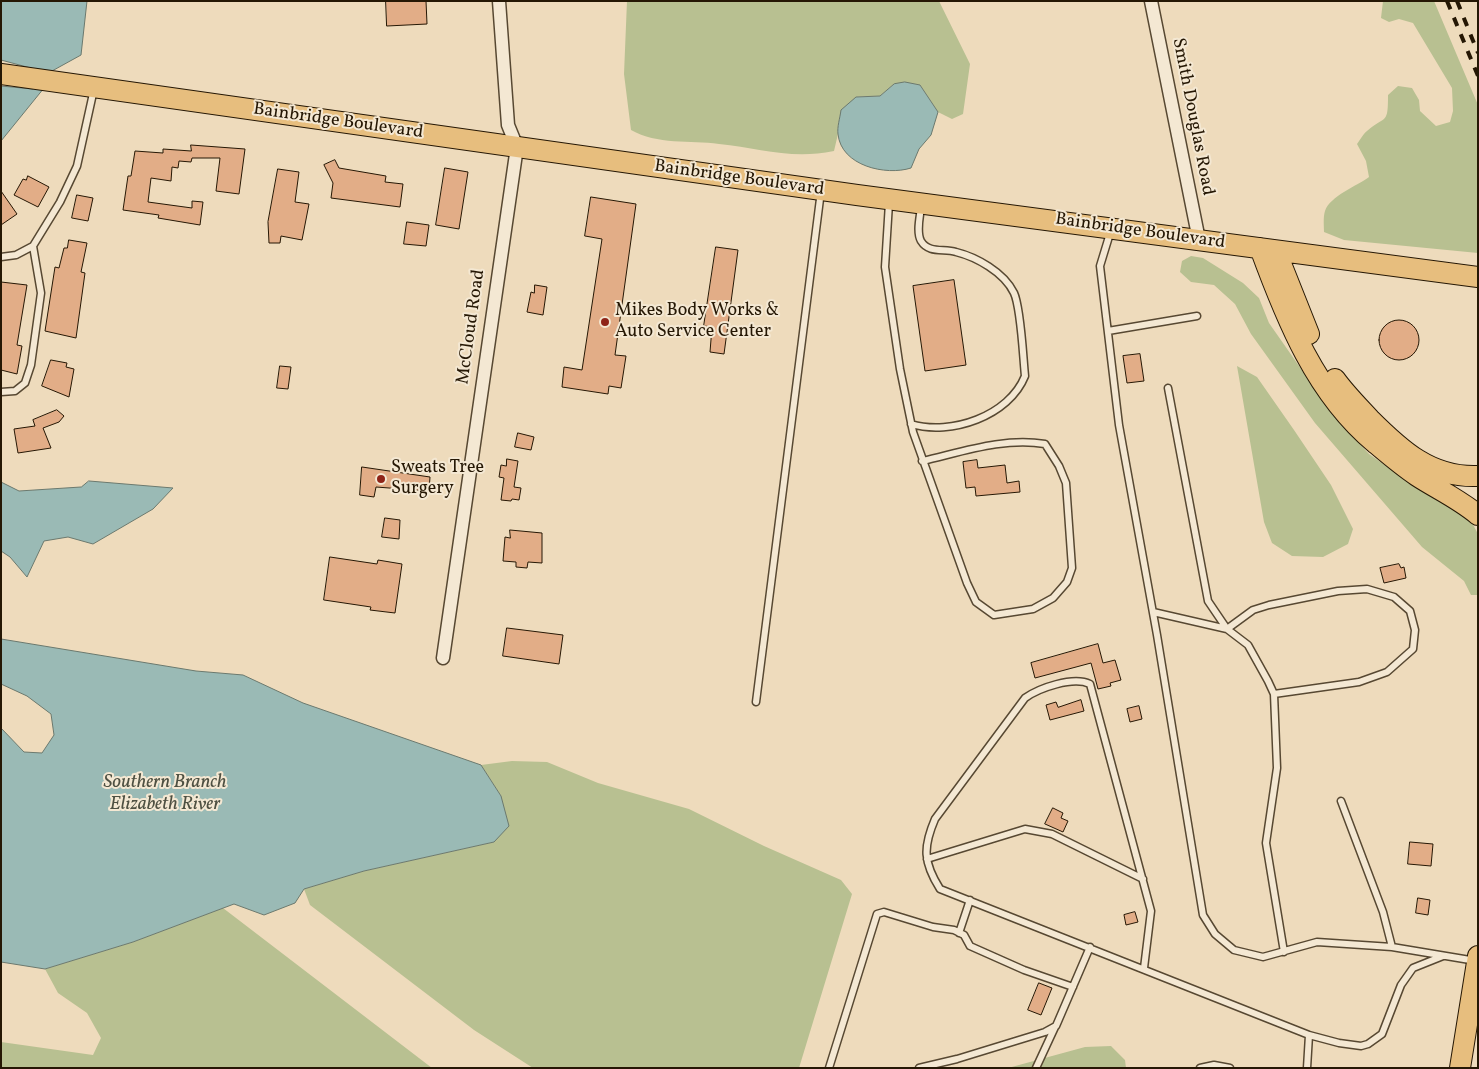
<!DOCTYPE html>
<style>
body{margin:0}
#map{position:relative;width:1479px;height:1069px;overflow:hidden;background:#eedbbc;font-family:Vollkorn,serif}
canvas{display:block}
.frame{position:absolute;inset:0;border:2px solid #251704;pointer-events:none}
</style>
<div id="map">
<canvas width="1479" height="1069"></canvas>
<div class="frame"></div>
</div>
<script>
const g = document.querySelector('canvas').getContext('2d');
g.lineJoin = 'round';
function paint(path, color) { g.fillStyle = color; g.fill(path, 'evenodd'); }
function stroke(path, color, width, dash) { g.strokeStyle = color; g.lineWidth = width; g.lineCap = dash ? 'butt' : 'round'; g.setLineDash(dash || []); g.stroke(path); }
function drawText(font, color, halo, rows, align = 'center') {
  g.font = font + ' Vollkorn,serif'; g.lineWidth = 4; g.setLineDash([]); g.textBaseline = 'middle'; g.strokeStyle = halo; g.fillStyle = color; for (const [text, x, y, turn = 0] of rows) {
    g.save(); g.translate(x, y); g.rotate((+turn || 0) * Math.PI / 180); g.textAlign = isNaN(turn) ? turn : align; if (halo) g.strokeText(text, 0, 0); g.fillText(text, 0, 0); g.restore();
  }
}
const green = new Path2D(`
 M 627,1 L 939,1 L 970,64 L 963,114 L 952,119 L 938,112 L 920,85 L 894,84 L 880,96 L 856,97 L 838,134 L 834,151 C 791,160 759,148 719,144 C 690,140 657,145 631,130 L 624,74 Z
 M 1383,1 L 1434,1 L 1478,105 L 1478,253 L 1344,240 L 1324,232 C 1324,226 1323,217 1325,211 C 1330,196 1357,186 1369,177 L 1366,161 L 1357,144 C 1360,140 1363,134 1367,131 C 1386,115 1388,125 1388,95 L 1398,86 L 1412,88 L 1419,100 L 1420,111 L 1436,126 L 1450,122 L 1453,111 L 1452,88 L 1413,23 L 1399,19 L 1389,22 L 1381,18 Z
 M 1191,256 L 1203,258 L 1243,283 L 1259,298 L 1269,323 L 1334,416 L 1369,454 L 1415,486 L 1470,519 L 1478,534 L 1478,595 L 1471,595 L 1464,581 L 1422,547 L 1315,423 L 1251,334 L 1235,304 L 1214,285 L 1191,282 L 1180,272 L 1182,261 Z
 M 1237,366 L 1257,377 L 1294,430 L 1331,485 L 1353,529 L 1348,544 L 1323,557 L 1292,556 L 1272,543 L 1264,522 Z
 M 512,761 L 547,762 L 598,783 L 689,809 L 764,846 L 841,880 L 852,894 L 799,1068 L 533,1068 L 474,1030 L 310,905 L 304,889 L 364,871 L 494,842 L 501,796 L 481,765 Z
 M 223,908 L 432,1068 L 1,1068 L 1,1042 L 93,1055 L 101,1038 L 87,1013 L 58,993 L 45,969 L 133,942 Z
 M 1111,1046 L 1125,1060 L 1126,1068 L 1008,1068 L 1085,1047 Z`);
const water = new Path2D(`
 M 1,1 L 87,1 L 81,55 L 52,71 L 44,88 L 1,141 L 1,86 L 33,89 L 38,70 L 1,60 Z
 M 905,82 L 920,85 L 938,112 L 931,135 L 919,149 L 911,168 C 886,176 841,166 838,134 C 837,127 840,118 841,110 L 856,97 L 880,96 L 894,84 Z
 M 89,481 L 173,488 L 153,509 L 93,544 L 68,537 L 44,541 L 27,577 L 10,557 L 1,551 L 1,482 L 19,491 L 81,487 Z
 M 1,639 L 196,671 L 243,675 L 303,703 L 481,765 L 501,796 L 509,826 L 494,842 L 364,871 L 304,889 L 295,903 L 264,915 L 234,904 L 133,942 L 45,969 L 1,962 L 1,728 L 24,752 L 42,753 L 54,735 L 51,714 L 27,696 L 1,684 Z`);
const building = new Path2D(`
 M 386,1 L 426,1 L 427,24 L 387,26 Z
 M 191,145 L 245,149 L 239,194 L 216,191 L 220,158 L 192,158 L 191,162 L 179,161 L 178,168 L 172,167 L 171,181 L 151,178 L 148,202 L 192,208 L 192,201 L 203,202 L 200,225 L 158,218 L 159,215 L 123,210 L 128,176 L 131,176 L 135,151 L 163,153 L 163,149 L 191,151 Z
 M 335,160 L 339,168 L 386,176 L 385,182 L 403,184 L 400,207 L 331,198 L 333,183 L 324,165 Z
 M 445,168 L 468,172 L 459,229 L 436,225 Z
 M 278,169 L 299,172 L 295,202 L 309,204 L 302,240 L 281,236 L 280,243 L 269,243 L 268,222 Z
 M 28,176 L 49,187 L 38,207 L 14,195 L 23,179 L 26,180 Z
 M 1,191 L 17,214 L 1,225 Z
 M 77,195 L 93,198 L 88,221 L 72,218 Z
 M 591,197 L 636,204 L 615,355 L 626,356 L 621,388 L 609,386 L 608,394 L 562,387 L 564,367 L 582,370 L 602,239 L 585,236 Z
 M 407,222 L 429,225 L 426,246 L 404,244 Z
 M 69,240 L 87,243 L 81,272 L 85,273 L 76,338 L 45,331 L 55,267 L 59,268 L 64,248 L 67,248 Z
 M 716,247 L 738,250 L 724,354 L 710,352 L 712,327 L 704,326 Z
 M 954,280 L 966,365 L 925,371 L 913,286 Z
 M 1,282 L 27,285 L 17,345 L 22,346 L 17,374 L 1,370 Z
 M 535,285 L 547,287 L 543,315 L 527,312 L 531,292 L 534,293 Z
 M1379 340a20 20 0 1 1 40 0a20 20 0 1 1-40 0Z
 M 1140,354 L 1144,381 L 1127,383 L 1123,356 Z
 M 51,360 L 67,363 L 66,367 L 74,369 L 69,397 L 42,386 Z
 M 280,366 L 291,367 L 288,389 L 277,388 Z
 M 57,410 L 64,416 L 59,422 L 43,428 L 51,448 L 18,453 L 14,429 L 35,426 L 33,420 Z
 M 518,433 L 534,437 L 531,450 L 515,447 Z
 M 507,459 L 518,461 L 514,487 L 521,488 L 519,500 L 512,499 L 511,501 L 501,500 L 504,478 L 499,477 L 501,465 L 506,466 Z
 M 977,460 L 978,468 L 1005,465 L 1007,483 L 1019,481 L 1020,492 L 976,496 L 975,487 L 966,488 L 963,462 Z
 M 362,467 L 430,477 L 429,491 L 376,487 L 374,497 L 360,495 Z
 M 385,518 L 400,520 L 399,539 L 382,537 Z
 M 510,530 L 542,533 L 542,563 L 528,562 L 527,568 L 516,567 L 516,562 L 503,561 L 505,537 L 510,538 Z
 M 330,557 L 377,564 L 378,560 L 402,564 L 395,613 L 370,610 L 371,607 L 324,600 Z
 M 1399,564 L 1401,568 L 1404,567 L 1406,578 L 1384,583 L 1380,568 Z
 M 507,628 L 563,635 L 559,664 L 503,656 Z
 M 1098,644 L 1103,663 L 1115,660 L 1121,680 L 1110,683 L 1111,686 L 1098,689 L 1091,663 L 1035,678 L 1031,663 Z
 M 1081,700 L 1084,711 L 1050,720 L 1046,705 L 1056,702 L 1058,707 Z
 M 1139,706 L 1142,719 L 1130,722 L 1127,709 Z
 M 1053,808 L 1063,813 L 1061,818 L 1068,821 L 1063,832 L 1045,824 Z
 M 1410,842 L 1433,844 L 1431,866 L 1408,864 Z
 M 1418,898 L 1430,900 L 1428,915 L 1416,913 Z
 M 1135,912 L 1138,922 L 1126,925 L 1124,915 Z
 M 1039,983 L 1052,988 L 1041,1015 L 1028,1010 Z`);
const service = new Path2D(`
 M 889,203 L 885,267 L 900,369 L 913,432 L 967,583 L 976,602 L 994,615 L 1033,609 L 1053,598 L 1067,582 L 1072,568 L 1066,483 L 1059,466 L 1045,444 C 1004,437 962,452 922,461
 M 1111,230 L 1100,266 L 1119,425 L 1157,635 L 1203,915 L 1215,934 L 1234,950 L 1263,957 L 1317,942 L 1392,947 L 1476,961
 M 1,257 L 16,255 L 33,246 L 60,202 L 77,166 L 94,89
 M 1108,331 L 1197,316
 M 1168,388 L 1208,601 L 1227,629 L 1253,610 L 1269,605 L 1338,591 L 1367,589 L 1394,597 L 1410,611 L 1415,630 L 1413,649 L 1387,672 L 1359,682 L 1274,694
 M 1,392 L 15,391 L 25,383 L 31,365 L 41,293 L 33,246
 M 911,424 C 951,436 1009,416 1025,376 C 1023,357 1021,308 1014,293 C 1004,272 976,257 956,252 C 944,248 929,254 921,241 C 916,232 920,217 921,207
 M 1153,612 L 1227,629 L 1248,645 L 1268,681 L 1274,694 L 1277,768 L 1266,843 L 1284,952
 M 756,702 L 821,191
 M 1341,801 L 1383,912 L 1392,947
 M 927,859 L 1025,829 L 1052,834 L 1143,879
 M 959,933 L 970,900
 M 1144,968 L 1151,911 L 1090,684 C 1073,676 1039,688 1025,698 L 935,819 C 923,847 923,862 940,889 L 1309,1035 L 1339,1043 L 1361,1046 L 1368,1044 L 1382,1034 L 1401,985 L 1413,968 L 1443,956
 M 829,1068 L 877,914 L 884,912 L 933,927 L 954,930 L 964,935 L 970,946 L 1024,970 L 1073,987
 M 919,1068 L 957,1059 L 1045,1032 L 1056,1026 L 1090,947
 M 1036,1068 L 1055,1027
 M 1200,1068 L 1214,1065 L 1230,1068
 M 1307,1068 L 1309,1035`);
const minor = new Path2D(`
 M 1151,1 L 1199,240
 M 443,658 L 517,147 L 508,125 L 499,1`);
const primary = new Path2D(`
 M 1,74 L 857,195 L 1478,277
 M 1260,248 C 1286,319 1316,394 1375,443 C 1388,454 1402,466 1417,476 C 1437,489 1459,499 1478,515
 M 1276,251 L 1309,334
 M 1335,379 C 1345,393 1358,406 1370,419 C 1401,450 1431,478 1478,476
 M 1460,1068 L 1478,956`);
const rail = new Path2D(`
 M 1447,1 L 1478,76
 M 1457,1 L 1478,53`);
const markers = [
 [605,322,5,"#8f2418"],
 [381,479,5,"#8f2418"]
];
const streetNames = [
 ["Smith Douglas Road",1192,117,79],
 ["Bainbridge Boulevard",338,122,8],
 ["Bainbridge Boulevard",739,179,8],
 ["Bainbridge Boulevard",1140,232,8],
 ["McCloud Road",472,327,-82]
];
const poiNames = [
 ["Mikes Body Works &",615,312],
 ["Auto Service Center",615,333],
 ["Sweats Tree",391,469],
 ["Surgery",391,490]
];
const waterNames = [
 ["Southern Branch",165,784],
 ["Elizabeth River",165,806]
];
paint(green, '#b8c091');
paint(water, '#9abab5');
stroke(water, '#6b796e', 1);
paint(building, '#e2ad87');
stroke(building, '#251704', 1);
stroke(service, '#574832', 9);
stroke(minor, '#574832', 15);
stroke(primary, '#251704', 22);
stroke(service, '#f4e8d3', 6);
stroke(minor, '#f4e8d3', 12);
stroke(primary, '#e7be7e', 20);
stroke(rail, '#251704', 4, [9, 9]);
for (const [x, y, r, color] of markers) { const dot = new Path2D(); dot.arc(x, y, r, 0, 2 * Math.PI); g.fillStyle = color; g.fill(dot); stroke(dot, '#f4e8d3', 2); }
drawText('18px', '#251704', '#f4e8d3', streetNames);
drawText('18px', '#251704', '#f4e8d3', poiNames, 'left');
drawText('italic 19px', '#4e5042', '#f4e8d3', waterNames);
</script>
